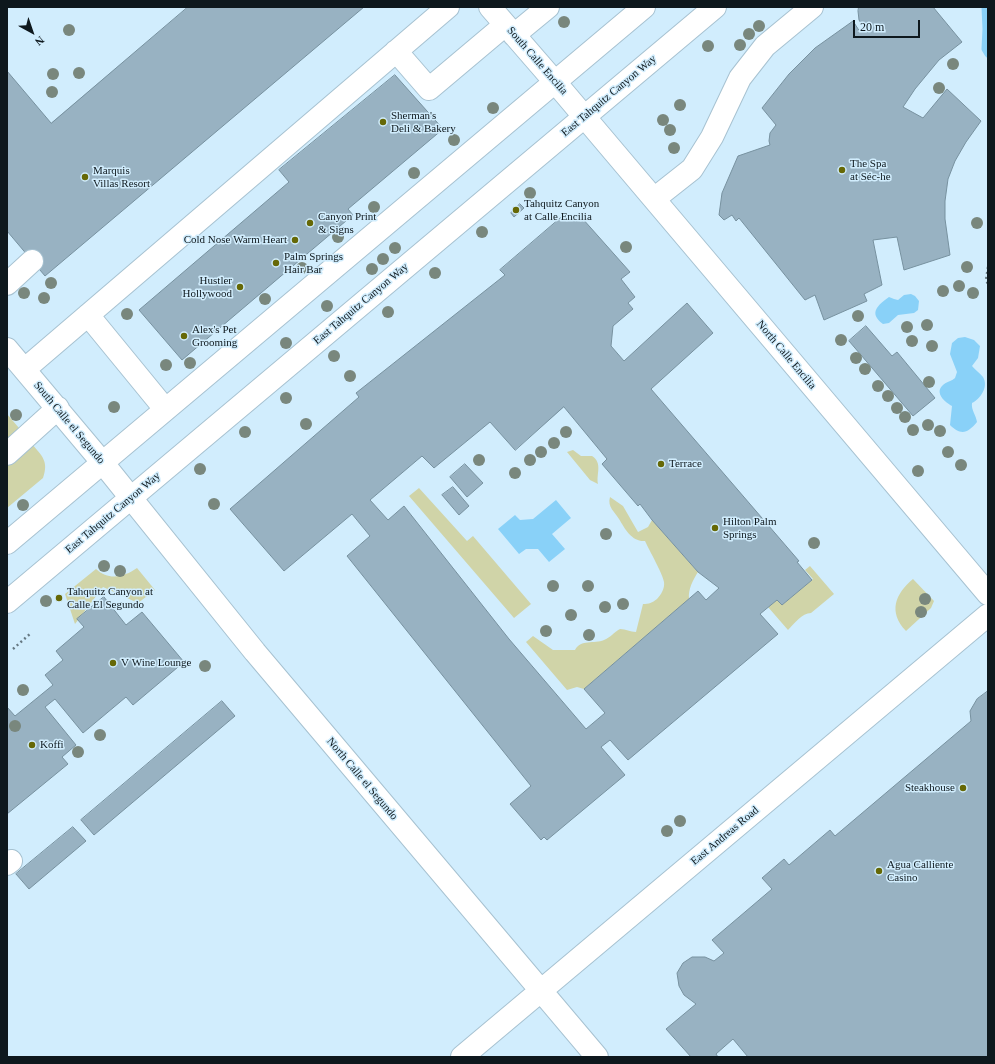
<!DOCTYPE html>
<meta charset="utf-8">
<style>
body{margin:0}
#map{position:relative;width:995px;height:1064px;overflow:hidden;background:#d1edfd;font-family:"Times New Roman",serif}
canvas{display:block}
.frame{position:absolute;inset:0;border:8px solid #0e181d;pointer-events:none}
.north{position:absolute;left:12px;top:12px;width:40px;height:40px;-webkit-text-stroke:3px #d1edfd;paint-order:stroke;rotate:140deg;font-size:11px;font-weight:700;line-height:16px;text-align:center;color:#0e181d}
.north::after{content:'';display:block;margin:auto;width:14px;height:18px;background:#0e181d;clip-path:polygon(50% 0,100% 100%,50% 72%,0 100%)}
.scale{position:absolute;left:853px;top:20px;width:67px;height:18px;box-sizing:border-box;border:2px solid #0e181d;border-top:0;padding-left:5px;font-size:12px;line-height:14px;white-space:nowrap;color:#0e181d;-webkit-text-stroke:3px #d1edfd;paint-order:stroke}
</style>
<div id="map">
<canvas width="995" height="1064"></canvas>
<div class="frame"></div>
<div class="north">N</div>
<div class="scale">20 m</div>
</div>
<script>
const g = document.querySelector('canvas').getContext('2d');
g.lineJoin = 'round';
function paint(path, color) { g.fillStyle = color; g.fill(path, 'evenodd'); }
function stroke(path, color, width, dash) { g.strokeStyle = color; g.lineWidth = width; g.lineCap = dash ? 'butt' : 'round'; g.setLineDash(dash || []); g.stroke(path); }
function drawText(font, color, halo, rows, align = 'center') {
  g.font = font + ' "Times New Roman",serif'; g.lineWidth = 3; g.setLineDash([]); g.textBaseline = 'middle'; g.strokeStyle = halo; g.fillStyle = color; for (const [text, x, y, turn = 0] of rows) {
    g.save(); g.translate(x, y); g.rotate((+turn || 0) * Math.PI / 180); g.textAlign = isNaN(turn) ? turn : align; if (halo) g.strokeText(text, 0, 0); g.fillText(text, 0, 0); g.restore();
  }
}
const green = new Path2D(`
 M 7,414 L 19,428 L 7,439 Z
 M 32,444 C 42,456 49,461 43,478 L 7,508 L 7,464 Z
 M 573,450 L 581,456 L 592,456 C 603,463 596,474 598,484 L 590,480 L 567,452 Z
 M 419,488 L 467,541 L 473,536 L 531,604 L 514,618 L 409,496 Z
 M 610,497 L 623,506 L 638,532 L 648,527 L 652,520 L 698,572 C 693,580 688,589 689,599 L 584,689 L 577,687 L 567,690 L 526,642 L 533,636 L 553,650 L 575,650 C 581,639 594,644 604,640 C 610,638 614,632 620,629 C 626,629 630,632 636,632 L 643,604 C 649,604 652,603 657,599 C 661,595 665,588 664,582 C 663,574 649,550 645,541 C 632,542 625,529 619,519 C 615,512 607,507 610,497 Z
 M 810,566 L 834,594 L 811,613 C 802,613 794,624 788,630 L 768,607 L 777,600 L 782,605 L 813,579 L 805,570 Z
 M 137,568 L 155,590 L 138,603 L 103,587 L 75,624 L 65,594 L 96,569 C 109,581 124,577 137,568 Z
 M 913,579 L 934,601 L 931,608 L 906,631 C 888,612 895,594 913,579 Z`);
const water = new Path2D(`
 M 911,294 L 915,296 L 919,301 L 918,310 L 914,313 L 898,315 L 889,323 L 883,324 C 868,313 878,305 889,297 L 894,299 L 898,300 L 904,295 Z
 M 965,337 L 974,340 L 980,346 L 978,358 L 972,366 C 975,370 980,373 983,377 C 989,387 980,399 972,403 C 971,410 976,415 977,422 C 968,433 961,436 950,425 L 952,406 C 945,402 934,393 943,385 C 946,382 952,381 955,378 L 957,372 L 950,354 L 952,343 L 958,338 Z
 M 556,500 L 571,518 L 552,534 L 565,549 L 549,562 L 538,549 L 526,549 L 519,554 L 498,529 L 515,515 L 520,520 L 533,519 Z`);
const stream = new Path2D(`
 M 985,7 L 986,29 L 985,49 L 988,54`);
const building = new Path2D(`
 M 188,7 L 364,7 L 45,276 L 7,231 L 7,71 L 51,123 Z
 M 859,7 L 933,7 L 962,42 L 939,60 L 915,89 L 903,107 L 923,118 L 947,89 L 981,121 L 966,142 L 955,161 L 948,179 L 945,201 L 945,219 L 950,255 L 904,270 L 897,237 L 873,240 L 882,285 L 864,294 L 867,301 L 824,320 L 815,295 L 805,300 L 739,218 L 736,221 L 732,215 L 724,220 L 719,215 L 722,193 L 738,156 L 770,145 L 769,141 L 770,133 L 776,125 L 762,108 L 789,74 L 815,48 L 853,21 L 860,32 L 864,28 L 859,20 L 858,11 Z
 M 395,75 L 443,129 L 348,209 L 353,215 L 182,360 L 139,310 L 289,182 L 279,170 Z
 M 520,204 L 524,208 L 514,217 L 511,213 Z
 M 564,215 L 582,218 L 630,272 L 621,279 L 635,297 L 628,303 L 633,309 L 613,326 L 611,346 L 624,361 L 687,303 L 713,333 L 651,389 L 799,561 L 797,562 L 812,580 L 782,605 L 777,600 L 760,614 L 778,634 L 628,760 L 610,740 L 601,747 L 625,775 L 547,840 L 544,837 L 541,840 L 510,804 L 531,786 L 347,556 L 370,536 L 352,514 L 284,571 L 230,509 L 359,397 L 356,393 L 505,275 L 500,270 ZM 564,407 L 607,459 L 602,464 L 638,506 L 640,504 L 652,520 L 698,572 L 719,588 L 706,600 L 698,591 L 584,689 L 605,713 L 586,729 L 509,639 L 404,506 L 388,520 L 370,500 L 422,456 L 434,468 L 490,422 L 515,450 Z
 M 866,326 L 892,356 L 897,352 L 935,398 L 913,416 L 849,341 Z
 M 465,464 L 483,483 L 467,497 L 450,477 Z
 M 453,487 L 469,506 L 459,515 L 442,495 Z
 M 104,597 L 126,625 L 142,612 L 184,662 L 133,705 L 126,697 L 83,733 L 55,699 L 45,707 L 76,745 L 62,757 L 68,764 L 7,814 L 7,707 L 15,716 L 53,685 L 45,675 L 63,660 L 56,651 L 84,627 L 77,619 Z
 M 988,691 L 988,1057 L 748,1057 L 733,1039 L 716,1054 L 718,1057 L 691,1057 L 666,1029 L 696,1004 L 684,995 L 679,986 L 677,973 L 683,963 L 692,957 L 705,957 L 714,961 L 724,953 L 712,940 L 772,889 L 762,878 L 784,859 L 789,865 L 830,830 L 835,836 L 971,721 L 970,711 L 977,699 Z
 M 222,701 L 235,716 L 94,835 L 81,820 Z
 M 73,827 L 86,841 L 29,889 L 16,874 Z`);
const path = new Path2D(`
 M 988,267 L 986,280 L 988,284
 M 13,649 L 31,633`);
const minor = new Path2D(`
 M 490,7 L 555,82 L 988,594
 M 514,35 L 548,7
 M 396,51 L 429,89 L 505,25
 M 654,199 L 692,169 L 712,137 L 740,78 L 765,46 L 812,7
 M 7,284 L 32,261
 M 88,315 L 165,409
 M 7,349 L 102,462 L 255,652 L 597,1057
 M 25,369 L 448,7
 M 7,454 L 58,408
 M 7,864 L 11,861
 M 462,1057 L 988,615`);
const major = new Path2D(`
 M 7,543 L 644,7
 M 7,602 L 715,7`);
const trees = [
 [564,22],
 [759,26],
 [69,30],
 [749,34],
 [740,45],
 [708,46],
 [953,64],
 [79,73],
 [53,74],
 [939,88],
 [52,92],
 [680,105],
 [493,108],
 [663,120],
 [670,130],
 [454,140],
 [674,148],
 [414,173],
 [530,193],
 [374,207],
 [977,223],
 [482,232],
 [338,237],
 [626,247],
 [395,248],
 [383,259],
 [967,267],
 [302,268],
 [372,269],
 [435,273],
 [51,283],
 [959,286],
 [943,291],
 [24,293],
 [973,293],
 [44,298],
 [265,299],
 [327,306],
 [388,312],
 [127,314],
 [858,316],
 [927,325],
 [907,327],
 [841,340],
 [912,341],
 [286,343],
 [932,346],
 [334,356],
 [856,358],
 [190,363],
 [166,365],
 [865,369],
 [350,376],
 [929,382],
 [878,386],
 [888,396],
 [286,398],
 [114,407],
 [897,408],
 [16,415],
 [905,417],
 [306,424],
 [928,425],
 [913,430],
 [940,431],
 [245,432],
 [566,432],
 [554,443],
 [541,452],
 [948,452],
 [479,460],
 [530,460],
 [961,465],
 [200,469],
 [918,471],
 [515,473],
 [214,504],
 [23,505],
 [606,534],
 [814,543],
 [104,566],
 [120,571],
 [553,586],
 [588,586],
 [925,599],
 [46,601],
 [623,604],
 [605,607],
 [921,612],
 [571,615],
 [546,631],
 [589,635],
 [205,666],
 [23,690],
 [15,726],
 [100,735],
 [78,752],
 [680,821],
 [667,831]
];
const markers = [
 [383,122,4,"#666806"],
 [842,170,4,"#666806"],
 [85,177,4,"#666806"],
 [516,210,4,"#666806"],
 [310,223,4,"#666806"],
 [295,240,4,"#666806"],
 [276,263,4,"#666806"],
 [240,287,4,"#666806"],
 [184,336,4,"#666806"],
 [661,464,4,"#666806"],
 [715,528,4,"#666806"],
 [59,598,4,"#666806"],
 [113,663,4,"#666806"],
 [32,745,4,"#666806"],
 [963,788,4,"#666806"],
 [879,871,4,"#666806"]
];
const streetNames = [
 ["South Calle Encilia",537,61,49],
 ["East Tahquitz Canyon Way",609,96,-40],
 ["East Tahquitz Canyon Way",361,304,-40],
 ["North Calle Encilia",786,355,50],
 ["South Calle el Segundo",69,423,50],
 ["East Tahquitz Canyon Way",113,513,-40],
 ["North Calle el Segundo",362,779,50],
 ["East Andreas Road",725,836,-40]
];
const poiNames = [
 ["Sherman's",391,116],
 ["Deli & Bakery",391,129],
 ["The Spa",850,164],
 ["at Séc-he",850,177],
 ["Marquis",93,171],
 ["Villas Resort",93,184],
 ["Tahquitz Canyon",524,204],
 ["at Calle Encilia",524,217],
 ["Canyon Print",318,217],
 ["& Signs",318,230],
 ["Cold Nose Warm Heart",287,240,"right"],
 ["Palm Springs",284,257],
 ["Hair Bar",284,270],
 ["Hustler",232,281,"right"],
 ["Hollywood",232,294,"right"],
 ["Alex's Pet",192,330],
 ["Grooming",192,343],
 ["Terrace",669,464],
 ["Hilton Palm",723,522],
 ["Springs",723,535],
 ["Tahquitz Canyon at",67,592],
 ["Calle El Segundo",67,605],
 ["V Wine Lounge",121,663],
 ["Koffi",40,745],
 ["Steakhouse",955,788,"right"],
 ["Agua Calliente",887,865],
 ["Casino",887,878]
];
paint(green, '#d0d4a8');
paint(water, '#89d1f8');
stroke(stream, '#89d1f8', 7);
paint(building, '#98b2c2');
stroke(building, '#77919f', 1);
stroke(minor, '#a7c2d1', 24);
stroke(major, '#a7c2d1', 24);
stroke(path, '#667983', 2.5, [2, 3]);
stroke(minor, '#fff', 22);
stroke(major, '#fff', 22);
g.fillStyle = '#79877d';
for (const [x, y] of trees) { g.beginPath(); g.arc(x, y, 6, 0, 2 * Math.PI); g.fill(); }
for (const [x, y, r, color] of markers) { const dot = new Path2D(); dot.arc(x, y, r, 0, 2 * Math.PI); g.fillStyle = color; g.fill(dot); stroke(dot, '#d1edfd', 1.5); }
drawText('11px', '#0e181d', '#d1edfd', streetNames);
drawText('11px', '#0e181d', '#d1edfd', poiNames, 'left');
</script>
